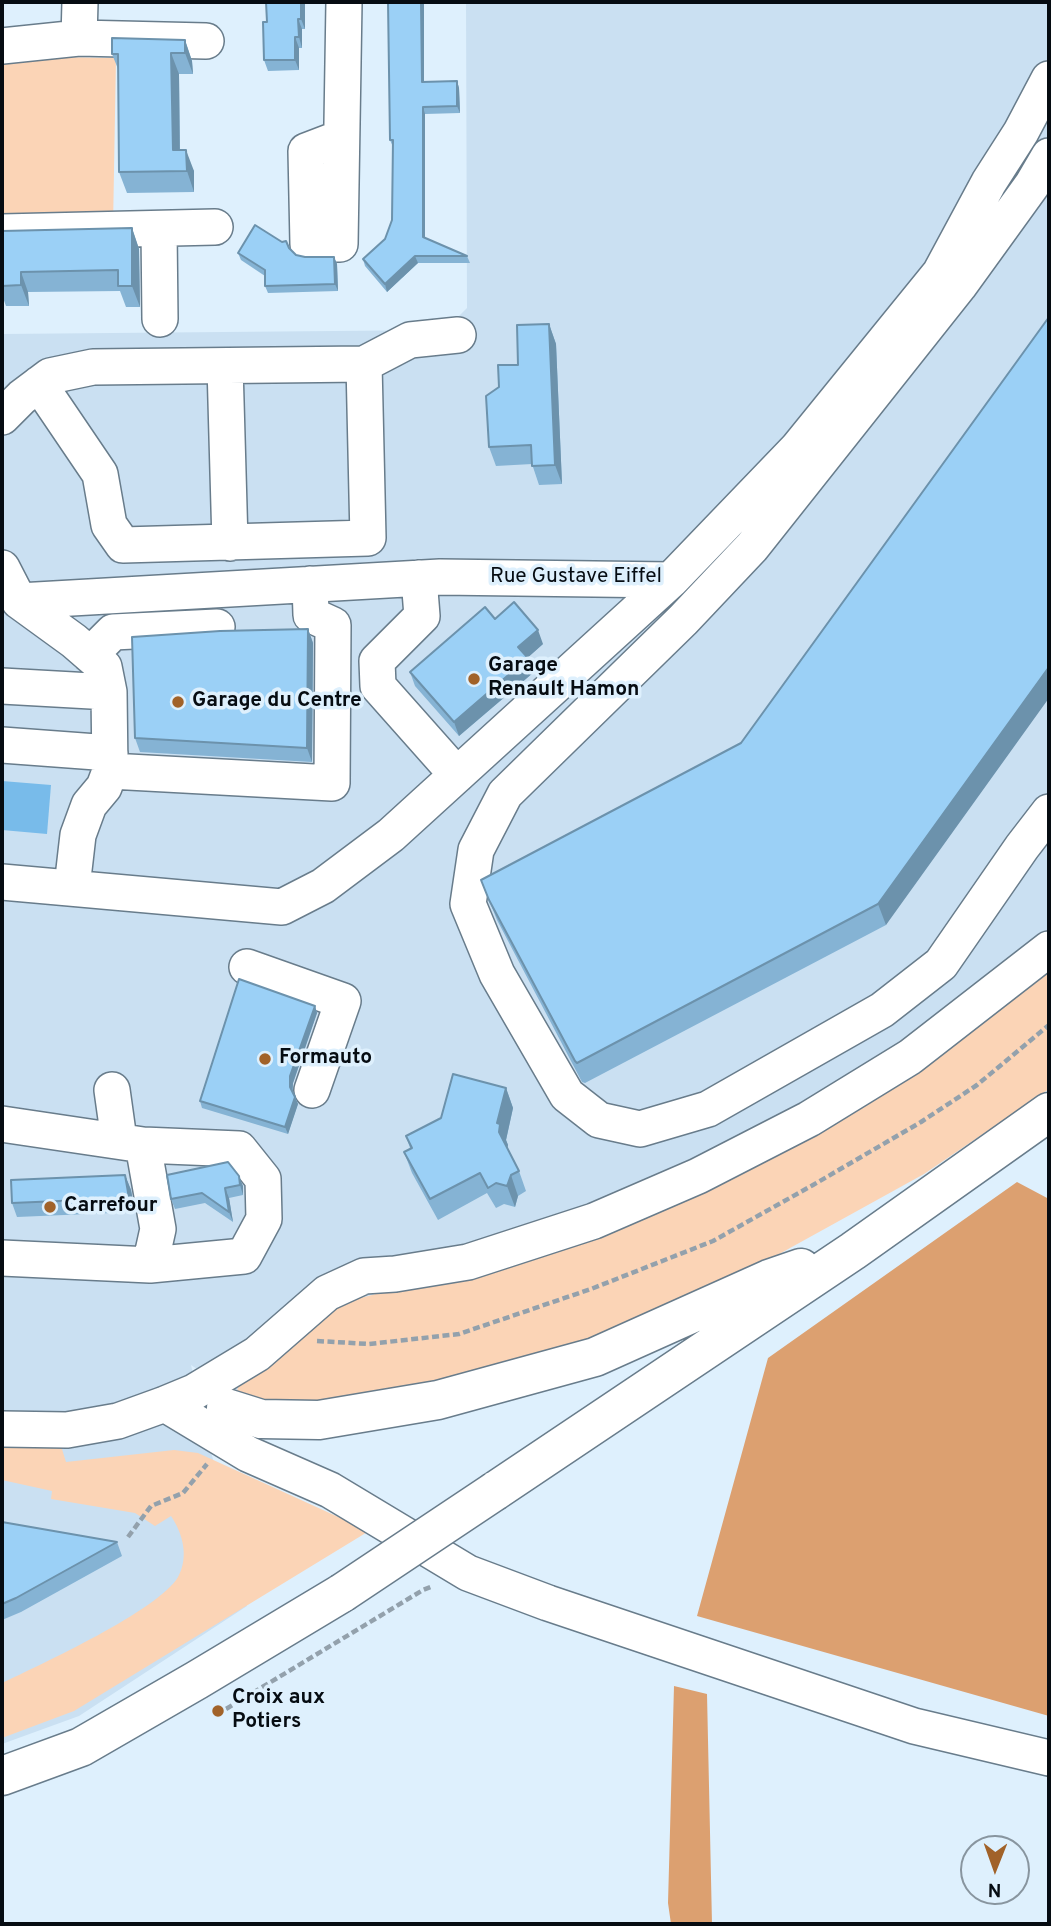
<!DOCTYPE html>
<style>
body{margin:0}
#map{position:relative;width:1051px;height:1926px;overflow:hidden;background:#def0fd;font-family:Overpass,sans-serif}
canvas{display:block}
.frame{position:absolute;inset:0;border:4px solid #060c12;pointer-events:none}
.north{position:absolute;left:960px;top:1835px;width:70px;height:70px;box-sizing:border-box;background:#def0fd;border:2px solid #88959f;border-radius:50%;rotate:181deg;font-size:19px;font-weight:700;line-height:28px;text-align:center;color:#060c12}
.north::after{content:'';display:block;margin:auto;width:24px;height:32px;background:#a16229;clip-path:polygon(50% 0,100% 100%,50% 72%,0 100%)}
</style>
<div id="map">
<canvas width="1051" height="1926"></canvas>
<div class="frame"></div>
<div class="north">N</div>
</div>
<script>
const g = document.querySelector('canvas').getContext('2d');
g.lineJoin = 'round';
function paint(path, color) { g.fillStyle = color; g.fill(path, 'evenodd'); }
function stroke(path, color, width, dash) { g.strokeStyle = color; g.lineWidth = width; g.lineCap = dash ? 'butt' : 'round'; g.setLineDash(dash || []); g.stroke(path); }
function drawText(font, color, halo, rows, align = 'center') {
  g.font = font + ' Overpass,sans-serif'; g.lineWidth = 7; g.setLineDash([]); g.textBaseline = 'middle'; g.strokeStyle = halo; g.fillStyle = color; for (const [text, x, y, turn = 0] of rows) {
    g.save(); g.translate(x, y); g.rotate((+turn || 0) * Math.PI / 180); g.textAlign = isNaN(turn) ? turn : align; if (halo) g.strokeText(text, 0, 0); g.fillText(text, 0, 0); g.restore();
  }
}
const built = new Path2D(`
 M 466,2 L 1049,2 L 1049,963 L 551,1248 L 330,1306 L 236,1395 L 191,1365 L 247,1606 L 79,1716 L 2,1744 L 2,334 L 445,330 L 467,308 Z`);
const green = new Path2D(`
 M 2,56 L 116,58 L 113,227 L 2,227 Z
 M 1049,963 L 1049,1089 L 924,1174 L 743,1274 L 637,1322 L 497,1372 L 307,1405 L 258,1405 L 236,1395 L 239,1383 L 330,1306 L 551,1248 Z
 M 2,1445 L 61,1446 L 66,1462 L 174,1450 L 198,1453 L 369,1531 L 74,1711 L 2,1738 L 2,1683 C 40,1665 159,1610 178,1577 C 189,1557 183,1534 171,1516 L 155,1526 L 135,1513 L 51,1499 L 52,1491 L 2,1480 Z`);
const forest = new Path2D(`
 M 1017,1182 L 1049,1199 L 1049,1716 L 697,1616 L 768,1358 Z
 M 674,1686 L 707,1694 L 712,1924 L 671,1924 L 668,1903 Z`);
const water = new Path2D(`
 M 2,781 L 51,785 L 47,834 L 2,830 Z`);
const path = new Path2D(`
 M 317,1341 L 369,1344 L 459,1334 L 591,1289 L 713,1241 L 813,1185 L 921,1122 L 977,1085 L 1049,1025
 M 128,1537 L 151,1506 L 183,1493 L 207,1464
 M 226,1709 L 423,1590 L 433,1586`);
const minor = new Path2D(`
 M 79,38 L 206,41
 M 2,46 L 79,38 L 80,2
 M 340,138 L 306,151 L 308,244 L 340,244 L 344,2
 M 1049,156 L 1032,185 L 959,286 L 752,547 L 683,620 L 505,794 L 476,850 L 468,904 L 497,974 L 567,1095 L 599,1120 L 640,1129 L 708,1109 L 882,1010 L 941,964 L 1022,847 L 1049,812
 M 159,230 L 160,319
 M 2,232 L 215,227
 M 225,366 L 230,543
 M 39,384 L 100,474 L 109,525 L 123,545 L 368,538 L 364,364
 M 2,417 L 22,397 L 50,376 L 93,367 L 364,364 L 410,340 L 458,335
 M 2,568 L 19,601 L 74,641 L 104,667 L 109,692 L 110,771 L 104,787 L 89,805 L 78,835 L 72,887
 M 419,578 L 422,616 L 377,661 L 378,686 L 457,775
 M 19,601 L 440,577 L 671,580 L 797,449 L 940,273 L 989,182 L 1021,132 L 1049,79
 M 90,655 L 113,632 L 217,627
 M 2,686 L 109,692
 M 2,745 L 110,753
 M 110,771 L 332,783 L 333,625 L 311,615 L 310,584
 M 2,882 L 282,907 L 323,886 L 391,835 L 671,580
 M 247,967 L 343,1001 L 312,1090
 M 112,1090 L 119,1140
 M 2,1124 L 143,1145 L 158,1229 L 150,1265 L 2,1258
 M 143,1145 L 239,1149 L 263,1179 L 264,1219 L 244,1256 L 150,1265
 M 165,1404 L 248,1454 L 330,1490 L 468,1573 L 548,1603 L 914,1726 L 1049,1758
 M 2,1429 L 67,1430 L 118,1421 L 165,1404 L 194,1392 L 257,1354 L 327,1293 L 364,1276 L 395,1274 L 468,1262 L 594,1221 L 698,1176 L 809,1119 L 910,1057 L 1049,949`);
const major = new Path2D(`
 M 226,1408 L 261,1419 L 319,1420 L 438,1400 L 595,1357 L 769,1279 L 801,1268
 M 495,1491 L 853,1251 L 1049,1112
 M 2,1776 L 81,1747 L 197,1680 L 342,1593`);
const majorBridge = new Path2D(`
 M 342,1593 L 495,1491`);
const wall = new Path2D(`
 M 305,2 L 305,29 L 302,29 L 302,48 L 299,48 L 299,70 L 268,71 L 264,60 L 267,22 Z
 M 388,2 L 424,2 L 424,82 L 457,81 L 459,88 L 460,113 L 425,114 L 425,238 L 467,256 L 470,263 L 418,263 L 387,292 L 365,266 L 363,259 L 385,239 L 392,220 L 393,147 L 390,140 Z
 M 185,40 L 192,61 L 193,74 L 179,74 L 180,150 L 194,171 L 194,192 L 127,193 L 119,172 L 118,69 L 112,54 Z
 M 132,228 L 139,249 L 140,307 L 126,307 L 120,291 L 28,292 L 29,306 L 6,306 L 2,295 L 2,231 Z
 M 289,248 L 296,255 L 305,257 L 334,257 L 337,264 L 338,291 L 268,293 L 265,286 L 265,276 L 241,260 L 238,253 Z
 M 1049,317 L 886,925 L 585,1083 L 582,1082 L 497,920 L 481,880 L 741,743 Z
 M 549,324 L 556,344 L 562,484 L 539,485 L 532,464 L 496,466 L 489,447 L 499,387 L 518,365 Z
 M 495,619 L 543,644 L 528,657 L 534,672 L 459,736 L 415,686 L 410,672 Z
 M 308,629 L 313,643 L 312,762 L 140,752 L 135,738 Z
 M 315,1006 L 317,1013 L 293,1083 L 293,1092 L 298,1104 L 288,1134 L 202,1108 L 200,1101 Z
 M 506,1088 L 513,1108 L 506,1140 L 508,1145 L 507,1148 L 519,1171 L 526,1191 L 518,1196 L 515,1207 L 504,1204 L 496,1208 L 487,1193 L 438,1220 L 412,1173 L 404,1152 L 410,1148 L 406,1136 Z
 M 228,1162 L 243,1186 L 243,1195 L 229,1198 L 233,1222 L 205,1203 L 175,1209 L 171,1199 Z
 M 125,1175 L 131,1190 L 135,1212 L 17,1217 L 12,1203 Z
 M 2,1522 L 117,1542 L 122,1556 L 21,1612 L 2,1620 Z`);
const shadedWall = new Path2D(`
 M 301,2 L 305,2 L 305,29 L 301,19 Z
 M 421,2 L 424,2 L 424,89 L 422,82 Z
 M 298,19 L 302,29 L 302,48 L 299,37 Z
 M 295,37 L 299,48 L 299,70 L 295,60 Z
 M 185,40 L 192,61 L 193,74 L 185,53 Z
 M 171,53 L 179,74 L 180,171 L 173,150 Z
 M 457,81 L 459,88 L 460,113 L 457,106 Z
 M 423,107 L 425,114 L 425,244 L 423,237 Z
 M 186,150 L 194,171 L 194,192 L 187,171 Z
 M 132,228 L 139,249 L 140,307 L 132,286 Z
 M 415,256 L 418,263 L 387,292 L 385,284 Z
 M 334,257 L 337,264 L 338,291 L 335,284 Z
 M 21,272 L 28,292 L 29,306 L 21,285 Z
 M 549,324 L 556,344 L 562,484 L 555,465 Z
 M 308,629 L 313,643 L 312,762 L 307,748 Z
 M 538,630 L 543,644 L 524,661 L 518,647 Z
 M 528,658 L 534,672 L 459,736 L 454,722 Z
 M 1049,667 L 1049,698 L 886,925 L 878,904 Z
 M 315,1006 L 317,1013 L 293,1083 L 292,1094 L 290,1087 L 290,1076 Z
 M 506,1088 L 513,1108 L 506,1140 L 508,1145 L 506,1153 L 499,1132 L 497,1123 Z
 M 295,1097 L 298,1104 L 288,1134 L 285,1127 Z
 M 125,1175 L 131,1190 L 135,1212 L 129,1198 Z
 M 511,1175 L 518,1196 L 515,1207 L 507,1186 Z
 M 239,1176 L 243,1186 L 243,1195 L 240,1185 Z
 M 225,1188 L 229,1198 L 233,1222 L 229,1212 Z`);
const building = new Path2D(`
 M 266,2 L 301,2 L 301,19 L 298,19 L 299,37 L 295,37 L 295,60 L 264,60 L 263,22 L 267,22 Z
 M 388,2 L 421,2 L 422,82 L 457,81 L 457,106 L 423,107 L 423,237 L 467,256 L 415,256 L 385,284 L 363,259 L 385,239 L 392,220 L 393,140 L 390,140 Z
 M 112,38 L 185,40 L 185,53 L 171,53 L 173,150 L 186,150 L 187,171 L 119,172 L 118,54 L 112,54 Z
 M 255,225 L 282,242 L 286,241 L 289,248 L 296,255 L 305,257 L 334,257 L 335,284 L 265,286 L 265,270 L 238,253 Z
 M 132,228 L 132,286 L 118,286 L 118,270 L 21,272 L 21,285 L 2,286 L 2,231 Z
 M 1049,317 L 1049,667 L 878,904 L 577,1063 L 575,1061 L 489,900 L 481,880 L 741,743 Z
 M 549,324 L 555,465 L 532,466 L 531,445 L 489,447 L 486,396 L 499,387 L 498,365 L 518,365 L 517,325 Z
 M 514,602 L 538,630 L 518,647 L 528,658 L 454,722 L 410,672 L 485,607 L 495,619 Z
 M 308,629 L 307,748 L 135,738 L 132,637 L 220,631 Z
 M 239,979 L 315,1006 L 290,1076 L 290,1087 L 295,1097 L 285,1127 L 200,1101 Z
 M 453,1074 L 506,1088 L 497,1123 L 500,1124 L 499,1132 L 519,1171 L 511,1175 L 507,1186 L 496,1183 L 488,1188 L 480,1173 L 430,1199 L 404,1152 L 412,1148 L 406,1136 L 441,1118 Z
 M 228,1162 L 239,1176 L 240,1185 L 225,1188 L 229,1212 L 202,1193 L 171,1199 L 167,1175 Z
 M 125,1175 L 129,1198 L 12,1203 L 11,1180 Z
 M 2,1522 L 117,1542 L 16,1598 L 2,1604 Z`);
const markers = [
 [474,679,7,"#a16229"],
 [178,702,7,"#a16229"],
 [265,1059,7,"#a16229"],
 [50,1207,7,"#a16229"],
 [218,1711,7,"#a16229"]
];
const streetNames = [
 ["Rue Gustave Eiffel",576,578]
];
const poiNames = [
 ["Garage",488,667],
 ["Renault Hamon",488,691],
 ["Garage du Centre",192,702],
 ["Formauto",279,1059],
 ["Carrefour",64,1207],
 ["Croix aux",232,1699],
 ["Potiers",232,1723]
];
paint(built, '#cae0f2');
paint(green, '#fbd4b6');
paint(forest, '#dca070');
paint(water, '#78bbea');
stroke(minor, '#687c8b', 38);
stroke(major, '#687c8b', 41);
stroke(path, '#93a1ac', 4.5, [7, 3.5]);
stroke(minor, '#fff', 35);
stroke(major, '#fff', 38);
stroke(majorBridge, '#687c8b', 41, []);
stroke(majorBridge, '#fff', 38);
paint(wall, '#85b3d4');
paint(shadedWall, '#6c92ac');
paint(building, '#9bd0f6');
stroke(building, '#6c92ac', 2);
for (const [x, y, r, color] of markers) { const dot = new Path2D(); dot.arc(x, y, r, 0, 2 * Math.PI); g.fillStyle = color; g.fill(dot); stroke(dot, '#def0fd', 2.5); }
drawText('21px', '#060c12', '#def0fd', streetNames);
drawText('bold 21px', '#060c12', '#def0fd', poiNames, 'left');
</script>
